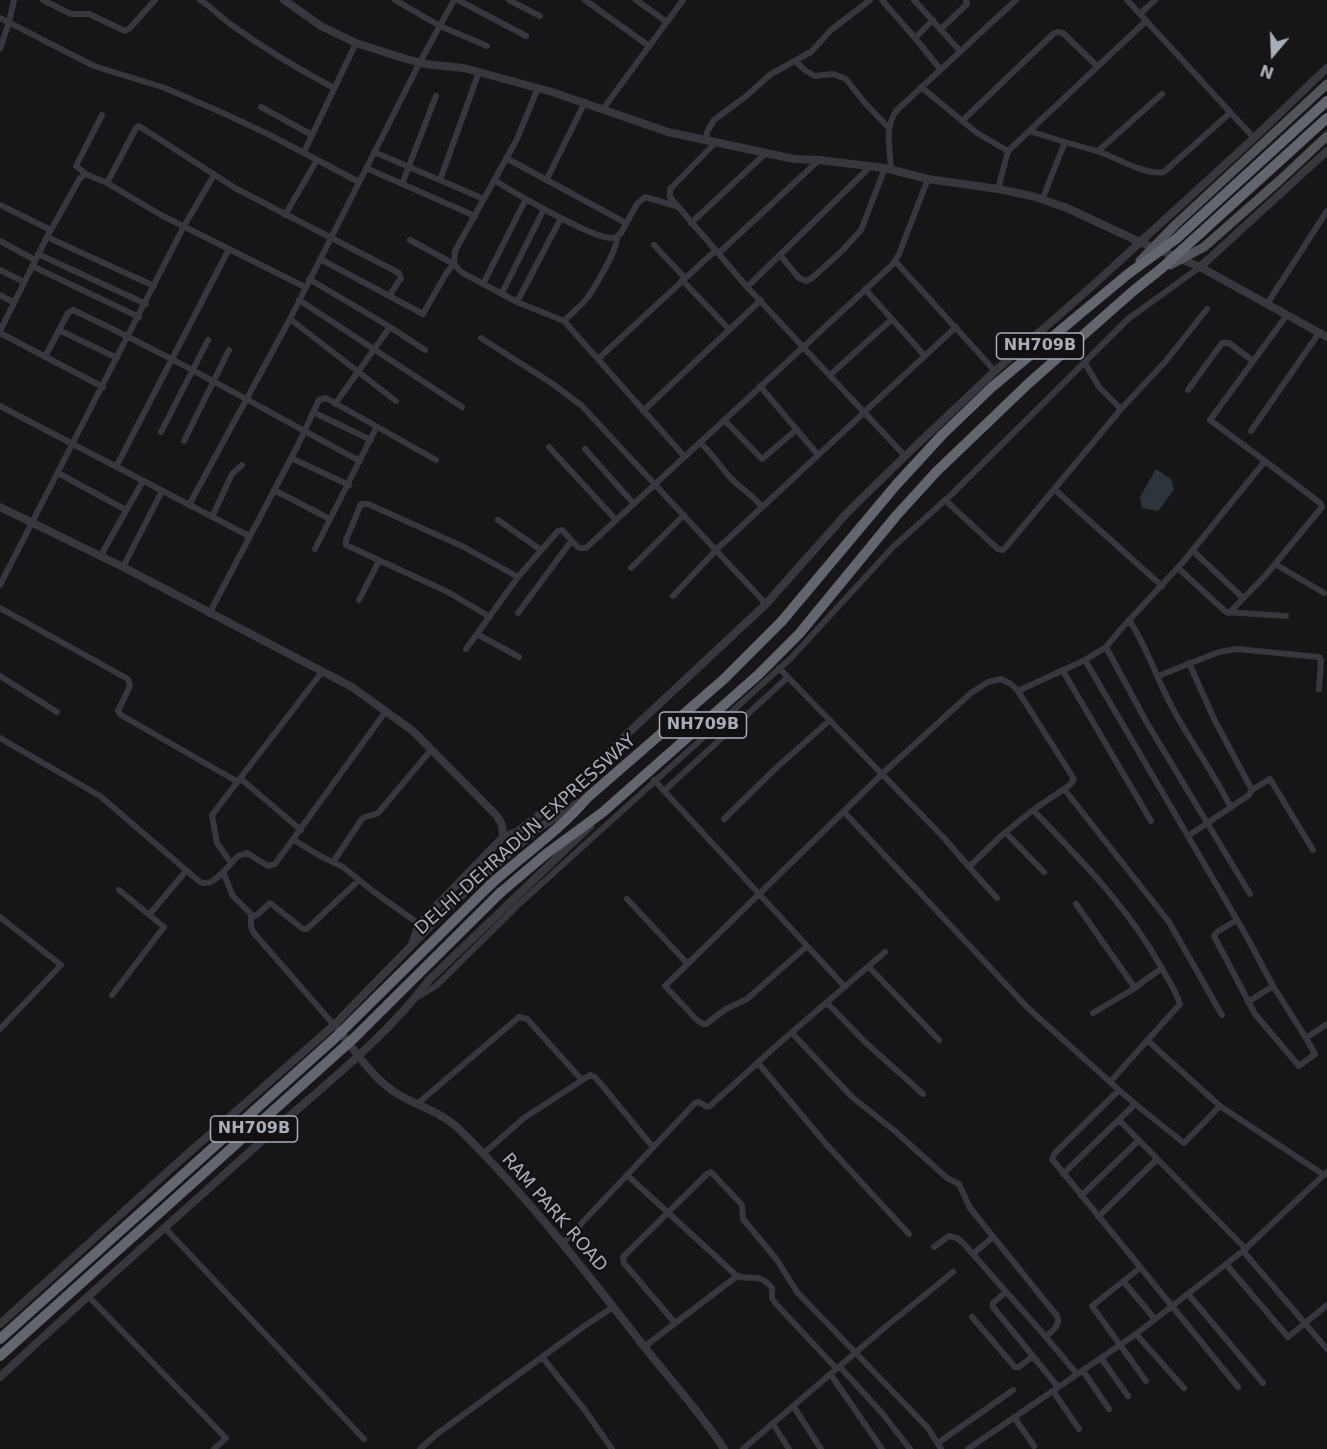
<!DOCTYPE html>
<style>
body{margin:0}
#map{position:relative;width:1327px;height:1449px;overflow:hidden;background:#161618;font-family:"DejaVu Sans",sans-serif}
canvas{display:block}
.north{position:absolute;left:1243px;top:24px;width:60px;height:60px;-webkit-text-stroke:4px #111113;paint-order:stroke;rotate:199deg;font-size:16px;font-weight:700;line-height:24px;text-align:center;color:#a8adb8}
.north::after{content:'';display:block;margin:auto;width:21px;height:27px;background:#a8adb8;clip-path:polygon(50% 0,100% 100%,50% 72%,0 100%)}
</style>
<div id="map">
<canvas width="1327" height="1449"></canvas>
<div class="north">N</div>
</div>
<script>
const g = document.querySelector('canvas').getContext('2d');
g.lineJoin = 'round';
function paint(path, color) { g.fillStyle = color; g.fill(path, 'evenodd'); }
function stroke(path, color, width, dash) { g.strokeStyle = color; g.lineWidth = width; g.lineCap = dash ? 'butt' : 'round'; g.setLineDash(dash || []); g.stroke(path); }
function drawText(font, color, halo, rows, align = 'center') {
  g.font = font + ' "DejaVu Sans",sans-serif'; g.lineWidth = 4.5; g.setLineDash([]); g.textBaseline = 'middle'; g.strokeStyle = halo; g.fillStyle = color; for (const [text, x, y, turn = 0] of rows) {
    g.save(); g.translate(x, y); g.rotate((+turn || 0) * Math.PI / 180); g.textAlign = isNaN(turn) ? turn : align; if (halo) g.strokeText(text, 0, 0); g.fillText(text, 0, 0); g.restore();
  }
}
const water = new Path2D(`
 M 1156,469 L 1171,479 L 1174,490 L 1158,511 L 1142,508 L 1140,497 Z`);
const minor = new Path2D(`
 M 43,0 L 71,14 L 89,14 L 125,31 L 130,28 L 155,0
 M 200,0 C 212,7 221,18 233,26 C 265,49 300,70 334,88
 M 395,0 L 440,26 L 487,46
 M 458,0 L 526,36
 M 509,0 L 540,16
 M 585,0 L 649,46
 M 636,0 L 667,22
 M 882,0 L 915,38
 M 914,0 L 960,51
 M 1127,0 L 1254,138
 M 1140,14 L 1155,0
 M 0,18 L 94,66 L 165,88 L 223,113 L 268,134 L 359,182
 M 933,20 L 915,38 L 940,69
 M 941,29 L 967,4 L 966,0
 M 0,49 L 9,22 L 14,0
 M 796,62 L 806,71 L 815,76 L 833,74 L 846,79 L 864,102 L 888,127
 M 921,87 L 977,133 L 1008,151
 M 538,88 L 517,139 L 455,251 L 454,264 L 461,272 L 517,302 L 564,321 L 684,456
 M 261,107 L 312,135
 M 603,109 L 683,0
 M 962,121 L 1053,34 L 1058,32 L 1063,33 L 1097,66
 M 1029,131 L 1065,142
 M 706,141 L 707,132 L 714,120 L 745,97 L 771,74 L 811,52 L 831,30 L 870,0
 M 715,143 L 670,189 L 670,197 L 747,287 L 905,456
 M 1098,151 L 1162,94
 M 304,152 L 356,43
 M 374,152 L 484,199
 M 506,158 L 626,223
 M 366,168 L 475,216
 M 891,169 C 890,148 884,127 897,110 L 1016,0
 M 86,174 L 76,166 L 102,115
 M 547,179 L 585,102
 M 440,180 L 479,72
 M 494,180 C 513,192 594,240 613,238 C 617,237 617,236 621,233 L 637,204 L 645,197 L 676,206
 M 107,183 L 136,128 L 139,126 L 235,188 L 399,273 L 401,278 L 389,296
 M 402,184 L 436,96
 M 998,189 L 1008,151 L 1146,21
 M 1042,200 L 1065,142 C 1075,145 1086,148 1097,151 C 1116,157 1145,176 1164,172 L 1230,113
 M 0,205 L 51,230
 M 285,215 L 317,160
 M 691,223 L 765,154
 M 47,237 L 154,286
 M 0,241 L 35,260
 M 654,245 L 685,278
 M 719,253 L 819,160
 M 38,254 L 146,304
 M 780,255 L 799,278 L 806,281 L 812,278 L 842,251 L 861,230 L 885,168
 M 320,259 L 423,314 L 447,272 L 454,264 L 410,240
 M 895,261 L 995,371
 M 32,266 L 139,317
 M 0,270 L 24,282
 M 309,279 L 390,327 L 335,404
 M 682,280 L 729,329
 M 483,284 L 526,199
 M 747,287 L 871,166
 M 865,289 L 925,356
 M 502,293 L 544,209
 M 0,295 L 13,302
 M 299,300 L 462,407
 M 517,302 L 561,218
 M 1267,304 L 1327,211
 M 1287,315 L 1210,420 L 1265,461 L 1183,562 L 1121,629 L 1106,647 L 1085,660 L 1247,937 L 1273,986 L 1306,1038 L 1327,1024
 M 290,319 L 396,401
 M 564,321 C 572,313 581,306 588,297 C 596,285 618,249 617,237
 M 390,327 L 425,350
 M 59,330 L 117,358
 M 0,331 L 47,237 L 80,178 L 86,174 L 107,183 L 161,215 L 305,287
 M 0,333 L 103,387
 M 481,338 L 553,384 L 582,406 L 766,604
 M 45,357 L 68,313 L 73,310 C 171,356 265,410 360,461
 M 598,359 L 716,250
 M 830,375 L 892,319
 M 760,386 L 818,455
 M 1188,390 L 1222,343 L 1229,343 L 1253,361
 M 0,406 L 249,536
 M 1121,409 L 1165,362 L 1207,309
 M 643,411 L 761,300
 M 313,412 L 371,440
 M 724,420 L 762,459 L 796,430
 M 1251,431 L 1319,333
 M 161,432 L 208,340
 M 184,441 L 229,350
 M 700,442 C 711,453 718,463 728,475 C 738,487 752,494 762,507
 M 549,447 L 616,520
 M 585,449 L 634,504
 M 291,458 L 349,485
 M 116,467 L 229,249
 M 58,473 L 126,510
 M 1054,489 L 1162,586
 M 274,490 L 330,519
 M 945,500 L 998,549 L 1003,550 L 1005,548 L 1121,409 L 1099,387 L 1085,363
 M 189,505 L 290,319 L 420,62 L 454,0
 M 212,517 L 232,474 L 242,465
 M 498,520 L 541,550
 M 315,549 L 376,428
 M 1193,551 L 1243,598
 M 100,557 L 143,481
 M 1275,564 L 1324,593
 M 123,567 L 162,491
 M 631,568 L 684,515
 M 1178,568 L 1226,612 L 1286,616
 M 0,585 L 184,226 L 214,175
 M 673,596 L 716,550 L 956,327
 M 359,600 L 379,561
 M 0,608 L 128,679 L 130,686 L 118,711 L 121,715 L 238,782
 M 518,613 L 569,544 L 573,542 L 579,548 L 586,548 L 892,265 L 899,254 L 928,179
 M 1229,613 L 1266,575 L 1322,507 L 1320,503 L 1265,461
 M 209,614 L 298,445 L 319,400 L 326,398 L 436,460
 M 490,617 L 448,592 L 346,545 L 346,540 L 361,504 L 368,504 L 464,547 L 518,577
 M 1129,620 C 1148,648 1156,678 1172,707 C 1190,742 1214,772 1231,808
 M 477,634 L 519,657
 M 1106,647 L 1147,723 L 1250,894
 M 466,649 L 518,577 L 558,531 L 562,530 L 573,542
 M 779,668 L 944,838 L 969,867 L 1002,835 L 1033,810 C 1080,859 1128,907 1161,967 C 1168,979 1176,991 1180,1004 L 1110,1082
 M 1063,671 L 1151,821
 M 0,676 L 57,712
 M 1158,676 L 1219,652 L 1237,649 L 1319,657 L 1321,660 L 1319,689
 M 1018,691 L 1085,660
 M 0,738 L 100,796 L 200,882 C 211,886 216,878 223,872 L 233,896 L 251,914 L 251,926 L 253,932 L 334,1025
 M 241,779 L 301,830
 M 654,780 L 845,987
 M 1064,789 L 1169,922 L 1222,1015
 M 1252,790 L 1270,779 L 1313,850
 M 664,791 L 788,677
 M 845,813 L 1029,1009 L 1119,1090 L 1055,1153 L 1052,1159 L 1238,1387
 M 724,819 L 775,769 L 830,720
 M 1005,832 L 1044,872
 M 1188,836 L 1249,795 L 1252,790 L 1215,721 L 1189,663
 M 294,840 L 320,856 L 343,867 L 374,892 L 419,924
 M 333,862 L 362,819 C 367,814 374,817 379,812 L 431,750
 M 231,863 L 217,843 L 212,815 L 322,672
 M 969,867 L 997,898
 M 223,872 L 238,856 L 247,853 L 268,866 L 275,864 L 386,711
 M 627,899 L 687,963
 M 1076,904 L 1135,988
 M 149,915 L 186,871
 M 0,917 L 61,965 L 0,1029
 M 252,917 L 258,914 L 270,903 L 303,929 L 307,929 L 359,880
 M 1237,920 L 1217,932 L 1214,936 L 1255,1014 L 1299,1066 L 1315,1054 L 1306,1038
 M 807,946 L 747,999 L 726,1009 L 706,1024 L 703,1024 L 697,1020 L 665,986 L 882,774 L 971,693 L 988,682 L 1001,679 L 1011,684 L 1018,691 L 1074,779 L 1070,785 L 1033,810
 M 869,967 L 939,1040
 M 112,995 L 164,927 L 119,890
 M 416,998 L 436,986 L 517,906 L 791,658 L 893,547 L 952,494 L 1128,319 L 1200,267
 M 1248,1002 L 1273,986
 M 827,1003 L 865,1042 L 923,1094
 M 1093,1013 L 1130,991 L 1162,968
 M 792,1033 L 852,1097 L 896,1132 L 947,1178 L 959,1184 L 970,1208 L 1057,1316 C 1061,1325 1052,1331 1046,1337 L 1077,1374
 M 1148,1041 L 1220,1106 L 1324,1175
 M 758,1063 L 826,1144 L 909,1234
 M 417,1104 L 519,1017 L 527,1019 L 582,1080
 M 1135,1104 L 1184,1143 L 1220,1106
 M 1119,1120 L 1246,1249
 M 483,1154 L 524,1118 L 590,1075 L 595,1077 L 653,1147
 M 1063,1174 L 1135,1104 L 1119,1090
 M 627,1175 L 737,1276 C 754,1281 758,1272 772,1288 L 772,1298 L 776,1304 L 837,1369
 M 1081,1196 L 1139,1140
 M 1098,1217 L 1157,1159
 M 165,1228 L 364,1439
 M 562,1244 L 695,1103 L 699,1102 L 707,1107 L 710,1106 L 776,1046 L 885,952
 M 934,1247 L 949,1236 L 957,1238 L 964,1244 L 1046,1337
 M 1243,1251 L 1327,1349
 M 973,1254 L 993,1237
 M 1226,1264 L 1288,1337 L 1327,1305
 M 1140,1268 L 1092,1306 L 1146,1381
 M 1123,1281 L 1155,1319
 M 1006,1292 L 993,1303 L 993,1307 L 1058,1387
 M 1188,1294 L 1263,1383
 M 88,1296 L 226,1438 L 214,1449
 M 972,1317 L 1015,1367 L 1019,1367 L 1033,1356
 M 675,1323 L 624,1263 L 623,1257 L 707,1174 L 711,1172 L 742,1205 L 743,1219 L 777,1260 L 797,1292 L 928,1428 L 941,1449
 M 1136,1334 L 1184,1388
 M 644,1347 L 737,1276
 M 542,1357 L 584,1409 L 612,1449
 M 1101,1358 L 1128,1396
 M 840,1367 L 882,1413 L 910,1449
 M 1083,1371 L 1109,1409
 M 831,1375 L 882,1449
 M 1053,1391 L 1079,1429
 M 794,1407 L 821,1449
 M 1014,1417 L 1034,1446
 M 773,1424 L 789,1449
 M 938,1443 L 1013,1390
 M 420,1449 L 437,1434 L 583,1327 L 613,1307
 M 743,1449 L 883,1329 L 953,1272
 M 968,1449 L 1136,1334 L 1243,1251 L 1327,1172`);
const tertiary = new Path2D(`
 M 284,0 L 321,26 L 356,43 L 403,58 L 425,64 L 464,68 L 552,92 L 668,132 L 794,159 L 819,160 L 885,168 L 928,179 L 998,189 L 1032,196 L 1067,208 L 1140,242 L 1200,267 L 1327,337
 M 1200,267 L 1327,151
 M 0,507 L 123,567 L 352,687 L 413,731 L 497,816 L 502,825 L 503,837 L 419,924 L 412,944
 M 503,837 L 517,832 L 583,781 L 625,736 L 766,604 L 847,513 L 905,456 L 995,371 L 1090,288 L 1254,138 L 1327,68
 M 339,1030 C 355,1051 371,1076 393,1091 C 415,1106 441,1111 460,1130 C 528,1197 587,1273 646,1349 C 672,1382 701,1413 724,1449
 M 0,1324 L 175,1165 L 334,1025 L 452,904 L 537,829 L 578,803
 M 0,1377 C 90,1293 183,1212 275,1129 C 328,1082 386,1037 429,980 L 590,826`);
const motorway = new Path2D(`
 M 490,885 C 522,856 559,831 587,798 L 724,679 L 782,621
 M 500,893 L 546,854 L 603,812 L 758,675 L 799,634 L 896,516 L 936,472 L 1029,383 L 1132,292 L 1162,268`);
const primaryBridge = new Path2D(`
 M 1140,261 L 1176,224 L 1327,84
 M 1170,265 L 1204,247 L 1280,180 L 1327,136`);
const motorwayBridge = new Path2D(`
 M 1162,268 L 1327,118
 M 782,621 L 896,485 L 942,435 L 992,387 L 1128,274 L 1176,239 L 1327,101
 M 0,1339 L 335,1038 L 490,885
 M 0,1356 L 353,1039 L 500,893`);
const shields = [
 [1040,346,87],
 [703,725,87],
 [254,1129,87]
];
const shieldNames = [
 ["NH709B",1040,346],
 ["NH709B",703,725],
 ["NH709B",254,1129]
];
const streetNames = [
 ["DELHI-DEHRADUN EXPRESSWAY",526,835,-42],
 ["RAM PARK ROAD",554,1213,49]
];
paint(water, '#2c353c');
stroke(minor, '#37383d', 6);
stroke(tertiary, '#37383d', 8);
stroke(motorway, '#63666e', 10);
stroke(primaryBridge, '#53555c', 9);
stroke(motorwayBridge, '#63666e', 10);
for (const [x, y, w] of shields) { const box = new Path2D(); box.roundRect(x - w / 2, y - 13, w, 26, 4.5); g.fillStyle = '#111113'; g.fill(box); stroke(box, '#a8adb8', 1.5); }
drawText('bold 16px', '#a8adb8', null, shieldNames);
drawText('18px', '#a8adb8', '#111113', streetNames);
</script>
